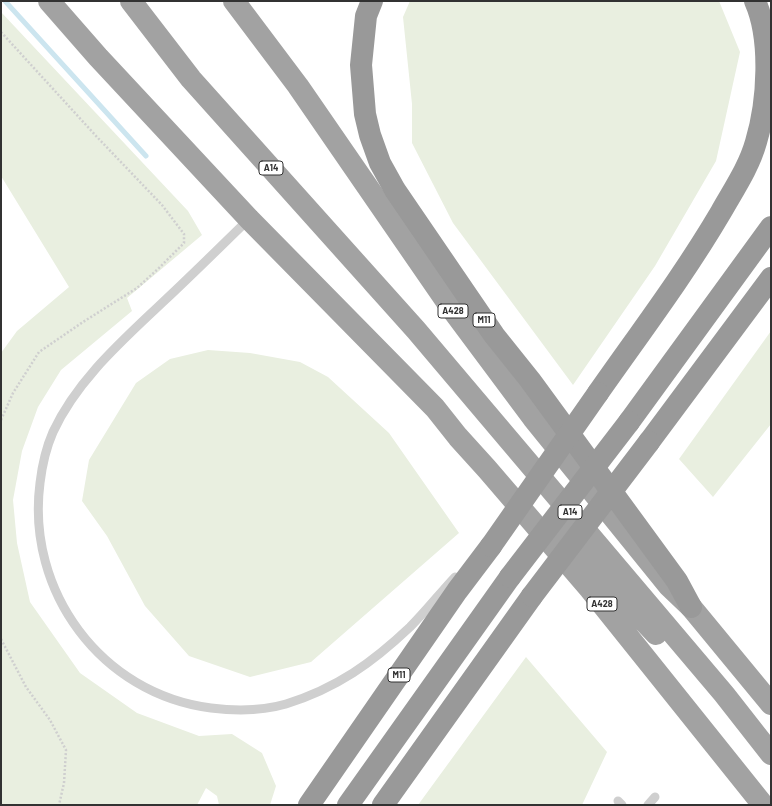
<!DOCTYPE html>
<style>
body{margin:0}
#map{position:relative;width:772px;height:806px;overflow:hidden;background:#fff;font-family:Barlow,sans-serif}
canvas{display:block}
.frame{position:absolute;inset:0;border:2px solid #323232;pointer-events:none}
</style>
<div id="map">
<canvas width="772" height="806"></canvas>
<div class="frame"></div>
</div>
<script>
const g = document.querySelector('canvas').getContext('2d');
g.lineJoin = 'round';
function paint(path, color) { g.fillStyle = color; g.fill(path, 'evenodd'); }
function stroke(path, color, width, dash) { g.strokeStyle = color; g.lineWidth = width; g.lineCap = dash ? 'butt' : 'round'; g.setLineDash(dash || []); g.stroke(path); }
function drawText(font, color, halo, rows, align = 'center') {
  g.font = font + ' Barlow,sans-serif'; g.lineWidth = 4; g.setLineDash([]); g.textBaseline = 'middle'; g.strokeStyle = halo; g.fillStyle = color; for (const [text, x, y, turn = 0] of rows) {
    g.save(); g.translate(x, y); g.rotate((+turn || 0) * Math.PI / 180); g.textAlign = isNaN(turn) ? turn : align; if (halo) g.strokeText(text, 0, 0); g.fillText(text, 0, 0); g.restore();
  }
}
const green = new Path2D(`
 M 410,1 L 719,1 L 740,52 L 716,161 L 655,266 L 573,385 L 453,223 L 412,143 L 412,104 L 403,17 Z
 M 1,12 L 188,211 L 202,235 L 127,298 L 132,311 L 61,370 L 38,407 L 22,451 L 13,500 L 17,543 L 30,602 L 80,673 L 137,713 L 199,736 L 232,734 L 262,753 L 276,786 L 270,805 L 219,805 L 217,796 L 206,788 L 197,805 L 1,805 L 1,353 L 17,331 L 69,287 L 1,176 Z
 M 771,331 L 771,424 L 713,497 L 679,459 Z
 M 208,350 L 250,353 L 300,362 L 328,377 L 389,433 L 459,533 L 311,662 L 250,677 L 189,656 L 145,606 L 107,536 L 82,501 L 89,460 L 136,383 L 170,359 Z
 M 526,657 L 607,752 L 582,805 L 418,805 Z`);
const stream = new Path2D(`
 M 5,1 L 146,156`);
const path = new Path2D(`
 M 1,32 L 97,137 L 162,205 L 184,234 L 184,243 L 159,268 L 137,288 L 83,322 L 39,352 L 13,393 L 1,420
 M 1,639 L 26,687 L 50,720 L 66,750 L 64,783 L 59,805`);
const service = new Path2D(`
 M 249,219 C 220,247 192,275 163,302 C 122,341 77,380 53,432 C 46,448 42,466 40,483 C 26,591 101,694 211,708 C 236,711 262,711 286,704 C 337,688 372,663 410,627 C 426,611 440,593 455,577
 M 618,801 L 622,805
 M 648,805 L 655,797`);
const trunk = new Path2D(`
 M 49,1 L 98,57 L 249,219 L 435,408 L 458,437 L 487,469 L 590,589 L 763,805
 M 131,1 L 191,79 L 416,330 L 724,694 L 771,754
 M 234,1 L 298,86 L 451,308 L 533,418 L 669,586 L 691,607 L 771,704
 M 559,531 L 656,634`);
const motorway = new Path2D(`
 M 372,1 L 366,16 L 361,65 L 365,114 L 370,135 L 380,163 L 395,190 L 494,335 L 530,380 L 677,581 L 691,607
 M 598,393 C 640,333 684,275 721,212 C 734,189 749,167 756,142 C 768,102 772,39 755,1
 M 629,422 L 771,227
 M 649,442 L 771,278
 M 309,805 L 457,591 L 491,546
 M 348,805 L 510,577
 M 383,805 L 532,596`);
const motorwayBridge = new Path2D(`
 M 491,546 L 598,393
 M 510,577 L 629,422
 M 532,596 L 649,442`);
const shields = [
 [271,168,24],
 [453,311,30],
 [484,320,22],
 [570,512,24],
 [602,604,30],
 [399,675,22]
];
const shieldNames = [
 ["A14",271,168],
 ["A428",453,311],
 ["M11",484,320],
 ["A14",570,512],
 ["A428",602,604],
 ["M11",399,675]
];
paint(green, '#e9efe0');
stroke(stream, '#cce5ef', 5);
stroke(path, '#cfcfcf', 2.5, [2, 2]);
stroke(service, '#cfcfcf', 9);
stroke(trunk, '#a2a2a2', 22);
stroke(motorway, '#999', 22);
stroke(motorwayBridge, '#999', 22);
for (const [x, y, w] of shields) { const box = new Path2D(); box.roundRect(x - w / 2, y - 7, w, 14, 3); g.fillStyle = '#fff'; g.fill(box); stroke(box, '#323232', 1); }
drawText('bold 9px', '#323232', null, shieldNames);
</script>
